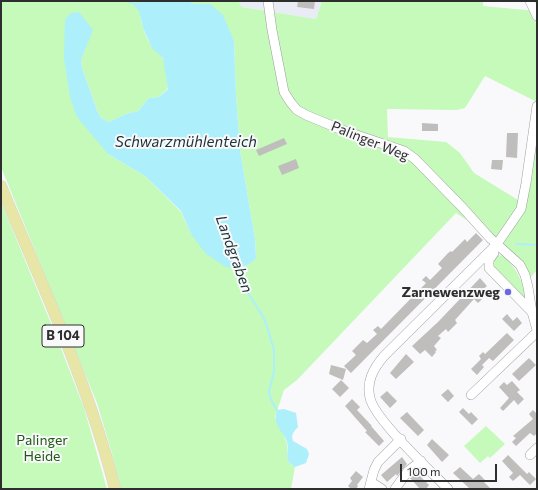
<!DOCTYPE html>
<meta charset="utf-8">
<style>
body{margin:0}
#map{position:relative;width:538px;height:490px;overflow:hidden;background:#f9f9fb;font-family:Commissioner,sans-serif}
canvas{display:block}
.frame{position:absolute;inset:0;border:2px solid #2e2e2f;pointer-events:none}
.scale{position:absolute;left:400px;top:464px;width:97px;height:18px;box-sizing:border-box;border:2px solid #2e2e2f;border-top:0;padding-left:5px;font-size:12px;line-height:14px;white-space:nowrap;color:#2e2e2f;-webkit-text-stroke:3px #f9f9fb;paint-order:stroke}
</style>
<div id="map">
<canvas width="538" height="490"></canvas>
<div class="frame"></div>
<div class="scale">100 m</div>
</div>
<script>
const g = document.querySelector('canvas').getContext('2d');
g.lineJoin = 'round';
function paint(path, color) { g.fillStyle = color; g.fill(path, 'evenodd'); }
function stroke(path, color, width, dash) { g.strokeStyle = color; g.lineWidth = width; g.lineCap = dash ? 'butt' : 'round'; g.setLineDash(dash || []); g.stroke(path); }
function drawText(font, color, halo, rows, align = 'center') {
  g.font = font + ' Commissioner,sans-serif'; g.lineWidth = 4; g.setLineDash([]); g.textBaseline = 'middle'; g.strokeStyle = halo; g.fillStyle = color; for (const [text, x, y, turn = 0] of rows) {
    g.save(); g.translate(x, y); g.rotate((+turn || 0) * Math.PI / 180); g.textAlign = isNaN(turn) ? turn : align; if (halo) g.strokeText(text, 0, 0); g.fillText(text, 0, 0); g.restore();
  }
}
const built = new Path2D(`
 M 238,1 L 322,1 L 316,19 L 242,7 Z`);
const green = new Path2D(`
 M 1,1 L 142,1 C 135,11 146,40 153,48 C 156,51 160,54 162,57 C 167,64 167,81 168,88 L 159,97 L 149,98 L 138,111 L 126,114 L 109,122 L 101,118 L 98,113 L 82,68 L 81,60 L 92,30 L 65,20 L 108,154 L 145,176 L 181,212 L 191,234 L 242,268 L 256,258 L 255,239 L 240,150 L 236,95 L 234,41 L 228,29 L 195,4 L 188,1 L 238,1 L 242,7 L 316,19 L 322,1 L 483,1 L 483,6 L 537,11 L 537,102 L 485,76 L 465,108 L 457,110 L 387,109 L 388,137 L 446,142 L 460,153 L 474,173 L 523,203 L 537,117 L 537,270 L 530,278 L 520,261 L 505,245 L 456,213 L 297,380 L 284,390 L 275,417 C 279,425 284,433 286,441 C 290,452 282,459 295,467 L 291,489 L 121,489 L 111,450 L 97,403 L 1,167 Z
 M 1,202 L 57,338 L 84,408 L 107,489 L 1,489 Z
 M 497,255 C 504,255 506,258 510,263 C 520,274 523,285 526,300 L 493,266 L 492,261 Z
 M 486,426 L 505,444 L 490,458 L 488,456 L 480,463 L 464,446 Z`);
const water = new Path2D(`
 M 142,1 L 188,1 L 195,4 L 210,4 L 223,15 L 234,41 L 236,95 L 240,150 L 255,239 L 256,258 L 251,263 L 238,269 L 226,267 L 206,254 L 191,234 L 181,211 L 145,176 L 108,154 L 77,117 L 70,97 L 64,58 L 65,20 L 71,13 L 79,12 L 93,30 L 81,60 L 82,68 L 98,113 L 101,118 L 109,122 L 126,114 L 138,111 L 149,98 L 159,97 L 168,89 L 163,58 L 152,48 L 143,28 L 139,11 L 134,6 L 136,2 L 140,3 Z
 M 284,409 L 296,413 L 298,427 C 293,432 291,435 293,441 L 307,449 L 309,454 L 306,463 L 295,467 C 282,459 290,453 287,442 C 283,429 272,427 277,410 Z`);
const stream = new Path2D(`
 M 111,1 L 113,1
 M 127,1 L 137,5
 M 516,244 L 537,245
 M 237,268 L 246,290 L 262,315 L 267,326 L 274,350 L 274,372 L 269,391 L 271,400 L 277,410`);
const building = new Path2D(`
 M 298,1 L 315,1 L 314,9 L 297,7 Z
 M 422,123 L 438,124 L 438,131 L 422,131 Z
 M 507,133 L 518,133 L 517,158 L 506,157 Z
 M 284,138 L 287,144 L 259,156 L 256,150 Z
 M 296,159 L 299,168 L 282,175 L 278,166 Z
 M 492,160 L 503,160 L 502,170 L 491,169 Z
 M 476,233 L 483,240 L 351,373 L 344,366 L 356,355 L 352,351 L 363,340 L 367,343 L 377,334 L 373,330 L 378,326 L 381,329 L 426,283 L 422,280 L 426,276 L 430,280 L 442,268 L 438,264 L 448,253 L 451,251 L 452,252 L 465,239 L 467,242 Z
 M 480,278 L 487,286 L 479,293 L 483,298 L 478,303 L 474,299 L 455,320 L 457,323 L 448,332 L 446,329 L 438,336 L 441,338 L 434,346 L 437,350 L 435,351 L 436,352 L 432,357 L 425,350 L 420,354 L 412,346 L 438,322 Z
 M 507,314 L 513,321 L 517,317 L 522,323 L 514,331 L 502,319 Z
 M 507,333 L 514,340 L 493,361 L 489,358 L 482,365 L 484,367 L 477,375 L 471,369 L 481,359 L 479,356 L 483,352 L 485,354 Z
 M 406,354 L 414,362 L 396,379 L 390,373 Z
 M 529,358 L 536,365 L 519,381 L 512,374 Z
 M 331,365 L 346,369 L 343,380 L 329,374 Z
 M 341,380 L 349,388 L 340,397 L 332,389 Z
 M 512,381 L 520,390 L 517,392 L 524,399 L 518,405 L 514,400 L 503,411 L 500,408 L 509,398 L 499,387 L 504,382 L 507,385 Z
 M 448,389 L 454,396 L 448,402 L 441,395 Z
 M 387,391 L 397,401 L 390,408 L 380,397 Z
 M 352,399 L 360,407 L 357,410 L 372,426 L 371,426 L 384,441 L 379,446 L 365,432 L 367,431 L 345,406 Z
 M 463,408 L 469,414 L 471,412 L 478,419 L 472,425 L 459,412 Z
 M 533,410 L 537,414 L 537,433 L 534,436 L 530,433 L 516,446 L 512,442 L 516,438 L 513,436 L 533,419 L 529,414 Z
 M 407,412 L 424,430 L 418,436 L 400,418 Z
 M 432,439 L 449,455 L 442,462 L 427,445 Z
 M 508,455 L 527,474 L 529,472 L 536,479 L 530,485 L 520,475 L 513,481 L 509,477 L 513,473 L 502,461 Z
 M 402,457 L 407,464 L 397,476 L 396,474 L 387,482 L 381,475 Z
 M 460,467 L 473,479 L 479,474 L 485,480 L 484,482 L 491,489 L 470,489 L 453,473 Z
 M 356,471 L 363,477 L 357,485 L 358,486 L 356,489 L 351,489 L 348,486 L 352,481 L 350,478 Z
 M 416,472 L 429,485 L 426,489 L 420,489 L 410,478 Z`);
const minor = new Path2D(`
 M 268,1 L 272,30 L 284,92 L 291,103 L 297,110 L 306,115 L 342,130 L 404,151 L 415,159 L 462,207 L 490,238 L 520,265 L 525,275 L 528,287 L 532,312 L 537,330
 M 530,1 L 537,16
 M 494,253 L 489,260 L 489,268 L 532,312
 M 471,395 L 537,332
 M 530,455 L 537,448
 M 371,482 L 382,489
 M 369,489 L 374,470 L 378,462 L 401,439
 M 395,489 L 408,471 L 421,461
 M 448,489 C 431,471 375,420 370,398 C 366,382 373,369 384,356 L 497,244 L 521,209 L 526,183 L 537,106`);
const major = new Path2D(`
 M 1,186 C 42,285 89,385 115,489`);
const markers = [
 [508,292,4,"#6c68e2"]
];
const shields = [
 [63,336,42]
];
const shieldNames = [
 ["B 104",63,336]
];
const streetNames = [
 ["Palinger Weg",370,141,22]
];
const poiNames = [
 ["Zarnewenzweg",500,292]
];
const parkNames = [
 ["Palinger",42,440],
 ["Heide",42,456]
];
const waterNames = [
 ["Schwarzmühlenteich",186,142],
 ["Landgraben",234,254,70]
];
paint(built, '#eaecf5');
paint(green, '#c5fabb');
paint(water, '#adeffb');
stroke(stream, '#adeffb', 2);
paint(building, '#bfbebd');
stroke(minor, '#9e9ea0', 10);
stroke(major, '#d5d5d5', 12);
stroke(minor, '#fff', 9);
stroke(major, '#e8e6a6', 11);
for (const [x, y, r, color] of markers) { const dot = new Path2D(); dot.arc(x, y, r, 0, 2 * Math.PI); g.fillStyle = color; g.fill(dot); stroke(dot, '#f9f9fb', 1.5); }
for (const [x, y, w] of shields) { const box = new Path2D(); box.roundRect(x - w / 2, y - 11, w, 22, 3); g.fillStyle = '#f9f9fb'; g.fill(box); stroke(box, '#2e2e2f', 1); }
drawText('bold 13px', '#2e2e2f', null, shieldNames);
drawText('14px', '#2e2e2f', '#f9f9fb', streetNames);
drawText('bold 14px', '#2e2e2f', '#f9f9fb', poiNames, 'right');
drawText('14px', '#225916', '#f9f9fb', parkNames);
drawText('italic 15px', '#1b3135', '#f9f9fb', waterNames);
</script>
